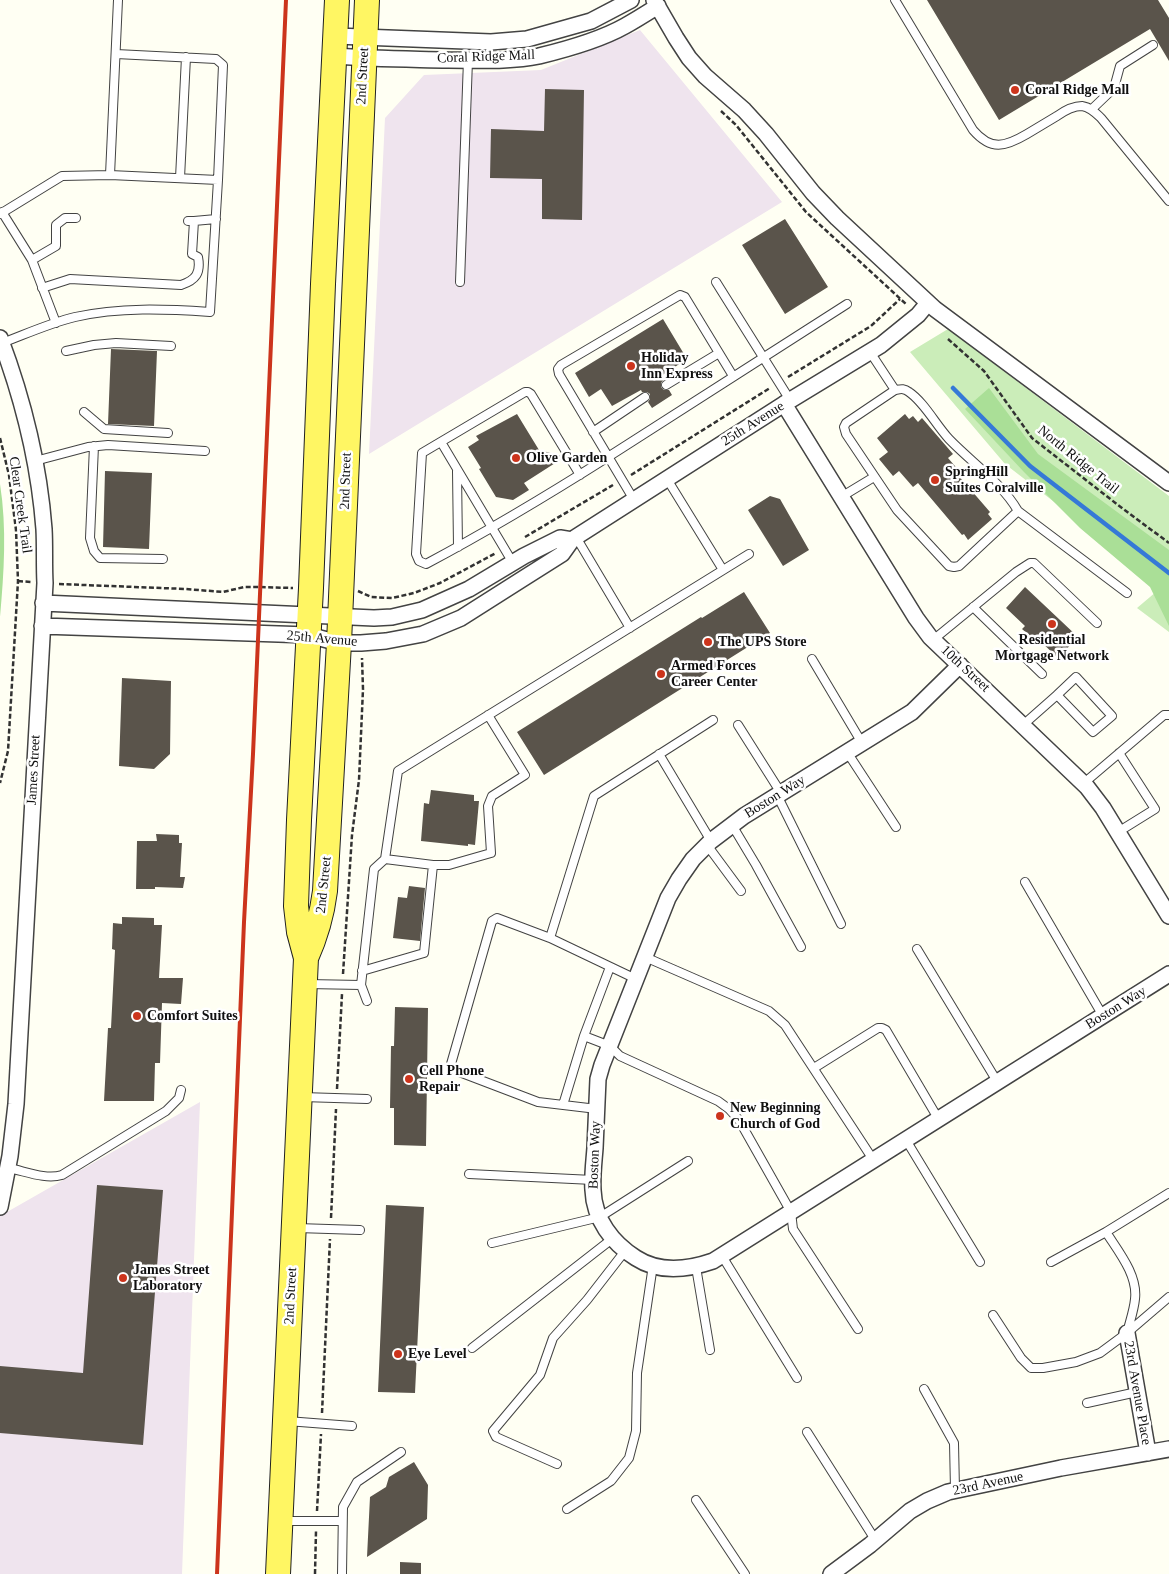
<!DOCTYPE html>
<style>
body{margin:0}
canvas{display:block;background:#fffff3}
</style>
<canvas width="1169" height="1574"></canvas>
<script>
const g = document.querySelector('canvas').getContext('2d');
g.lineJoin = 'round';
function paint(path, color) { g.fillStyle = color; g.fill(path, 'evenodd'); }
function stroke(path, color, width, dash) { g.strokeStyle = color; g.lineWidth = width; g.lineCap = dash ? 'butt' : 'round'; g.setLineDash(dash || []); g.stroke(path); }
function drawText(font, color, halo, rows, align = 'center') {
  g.font = font + ' Georgia,serif'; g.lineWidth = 5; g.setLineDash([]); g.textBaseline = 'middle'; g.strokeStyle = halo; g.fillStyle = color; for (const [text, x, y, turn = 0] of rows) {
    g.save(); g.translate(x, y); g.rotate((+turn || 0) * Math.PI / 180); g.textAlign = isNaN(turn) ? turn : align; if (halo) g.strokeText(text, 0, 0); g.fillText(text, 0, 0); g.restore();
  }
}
const industrial = new Path2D(`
 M 640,30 L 782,202 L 369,454 L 385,118 L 424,75 L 541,70 Z
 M 200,1102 L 182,1574 L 0,1574 L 0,1216 Z`);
const green = new Path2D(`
 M 948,329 L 1169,496 L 1169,632 L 1137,608 L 1163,586 L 1005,464 L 910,352 Z`);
const forest = new Path2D(`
 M 989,388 L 1038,454 L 1169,550 L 1169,626 L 1150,587 L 1080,528 L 1024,472 L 965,409 Z
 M 0,484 C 7,528 4,573 0,617 Z`);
const stream = new Path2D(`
 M 953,388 L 1030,466 L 1169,573`);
const building = new Path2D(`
 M 927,0 L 1158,0 L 1169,18 L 1169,61 L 1150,29 L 999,120 Z
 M 545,89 L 584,90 L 582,220 L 542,219 L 542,179 L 490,178 L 491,129 L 544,131 Z
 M 785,219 L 828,287 L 785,314 L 742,245 Z
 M 663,319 L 687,359 L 661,376 L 663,380 L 661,383 L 661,387 L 664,390 L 669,390 L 672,395 L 652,408 L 648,402 L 650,399 L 650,394 L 647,392 L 642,392 L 641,390 L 612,406 L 601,389 L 589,397 L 575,373 Z
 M 111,349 L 157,351 L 154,426 L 108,424 Z
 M 517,414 L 539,450 L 562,456 L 563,458 L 524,483 L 529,490 L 513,500 L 496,497 L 479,469 L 481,468 L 468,447 L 479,440 L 476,436 Z
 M 905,414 L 909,419 L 913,416 L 918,422 L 922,418 L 953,454 L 948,458 L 961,473 L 958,475 L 990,512 L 988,514 L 992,519 L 968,540 L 964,534 L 962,535 L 918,483 L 913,487 L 899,471 L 893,476 L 879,459 L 888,452 L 877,438 Z
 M 105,471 L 152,473 L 149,549 L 103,547 Z
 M 770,496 L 780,499 L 809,550 L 783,566 L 748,510 Z
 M 1025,587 L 1078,637 L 1058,658 L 1038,639 L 1036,642 L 1029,635 L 1022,629 L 1025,626 L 1006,608 Z
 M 744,592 L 770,633 L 544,775 L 517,732 L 701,617 L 702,618 Z
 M 122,678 L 171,681 L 170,754 L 154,769 L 119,766 Z
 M 431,790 L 474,795 L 474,801 L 479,801 L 475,845 L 468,844 L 468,846 L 421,841 L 424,803 L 429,804 Z
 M 156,834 L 179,835 L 179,843 L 182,843 L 180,877 L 185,877 L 183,888 L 155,887 L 155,889 L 136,889 L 137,841 L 157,841 Z
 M 409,886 L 425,888 L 420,941 L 393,938 L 398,897 L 407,898 Z
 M 122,917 L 154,918 L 154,925 L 162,925 L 159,978 L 183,978 L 181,1004 L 162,1003 L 160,1063 L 155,1063 L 154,1101 L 104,1101 L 108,1028 L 111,1028 L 115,950 L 112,949 L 113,923 L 122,924 Z
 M 395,1007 L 428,1008 L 426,1146 L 394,1145 L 394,1108 L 390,1108 L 391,1046 L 394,1046 Z
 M 97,1185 L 163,1190 L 143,1445 L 0,1433 L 0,1366 L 83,1373 Z
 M 386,1205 L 424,1207 L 415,1393 L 378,1392 Z
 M 414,1462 L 428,1485 L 427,1519 L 367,1557 L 370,1497 L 386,1487 L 389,1477 Z
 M 400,1562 L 421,1563 L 421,1574 L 400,1574 Z`);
const path = new Path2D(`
 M 721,111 L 736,125 L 806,212 L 907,305
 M 948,339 L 984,371 L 1032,438 L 1118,505 L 1169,543
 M 788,377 L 871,326 L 900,299
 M 0,438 L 9,475 L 16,530 L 18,581 L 8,751 L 0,783
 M 631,475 L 770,388
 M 525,537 L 613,485
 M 18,581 L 31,582
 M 59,584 L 186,589 L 223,592 L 244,587 L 260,587 L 293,588
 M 358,591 L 371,597 L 392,598 L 414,593 L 440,583 L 496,553
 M 343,974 L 352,835 L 359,780 L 363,689 L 362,658
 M 337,1089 L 342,994
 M 331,1218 L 336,1109
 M 322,1413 L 330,1239
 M 317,1511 L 321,1434
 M 315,1574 L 316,1531`);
const service = new Path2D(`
 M 895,0 L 973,130 C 991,151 1005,147 1027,134 C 1037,128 1047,122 1057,116 C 1064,111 1073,106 1082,106 C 1090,107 1096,113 1101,118 L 1169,201
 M 1092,109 L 1114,88 L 1120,66 L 1153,45
 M 110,175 L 218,180 L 223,65 L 216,59 L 116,54
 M 180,178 L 186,57
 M 2,212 L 32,260 L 56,323
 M 0,214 L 62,176 L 110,175 L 118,0
 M 194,221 L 216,219
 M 32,260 L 56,246 L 56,225 L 65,218 L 76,218
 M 460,282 L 468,60
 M 716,282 L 790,400
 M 42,288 L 70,279 L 181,285 C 196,280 201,273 198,257 L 192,254 L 194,221 L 188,221
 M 2,343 C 26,334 50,323 75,317 C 120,307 165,309 210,312 L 218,180
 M 66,351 L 94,345 L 116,343 L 171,346
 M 870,352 L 895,390 L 846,423 L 844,427 L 846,434 L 897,510 L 949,566 L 954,567 L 959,566 L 1018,511 L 1127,593
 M 666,385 L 719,353
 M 895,390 C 901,389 904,388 909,392 C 924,402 936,425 949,439 C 971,462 1002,483 1018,511
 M 84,412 L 104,429 L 168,433
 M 593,432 L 645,397
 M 441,442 L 513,563
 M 94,446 L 90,538 L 94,551 L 100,558 L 163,559
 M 35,461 L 88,447 L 108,445 L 205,451
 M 457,471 L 458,547
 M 580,475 L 531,394 L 528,392 L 525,392 L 422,453 L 416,554 L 419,561 L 426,564 C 488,531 548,495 608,457 L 847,304
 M 667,479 L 723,570
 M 841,497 L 874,477
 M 634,500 L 559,374 L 558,369 L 561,365 L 680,295 L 685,297 L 733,376
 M 576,537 L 630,628
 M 973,607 L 1042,674
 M 933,640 L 1016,572 L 1030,563 L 1034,563 L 1097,623
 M 812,659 L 862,743
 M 738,725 L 781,793
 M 1023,725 L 1057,695 L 1093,732 L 1112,716 L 1076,677 L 1057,695
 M 847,752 L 896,827
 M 659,754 L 711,841
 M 1084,783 L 1164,715 L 1169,715
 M 777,795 L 841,924
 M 732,825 L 756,865 L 801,947
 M 1118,832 L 1155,809 L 1119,753
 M 707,845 L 741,891
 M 385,859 L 433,865 L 449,865 L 491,853 L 488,806 L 492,796 L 525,775 L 488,715
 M 1025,882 L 1103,1016
 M 550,938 L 594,796 L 713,720
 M 917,949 L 998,1083
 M 645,957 L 769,1011 L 785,1025 L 874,1161
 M 362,971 L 424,953 L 433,865
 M 307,984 L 361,985
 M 367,1001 L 361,985 L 374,869 L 385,859 L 398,771 L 749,554
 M 584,1036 L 610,1046 L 620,1056 L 718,1101 L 729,1109 L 739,1120 L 791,1212 L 793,1229 L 858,1329
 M 814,1068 L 878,1028 L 882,1028 L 886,1030 L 939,1120
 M 302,1097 L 367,1099
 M 563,1105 L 584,1036 L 610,967
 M 597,1109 L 538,1102 L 454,1070 L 451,1064 L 492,921 L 497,918 L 550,938 L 636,979
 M 906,1140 L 980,1262
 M 8,1168 C 25,1171 45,1180 62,1175 L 166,1111 L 179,1098 L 181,1090
 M 469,1174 L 593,1180
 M 297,1228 L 360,1230
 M 1106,1232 C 1118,1251 1138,1275 1135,1299 C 1134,1310 1130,1321 1127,1333
 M 492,1243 L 600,1217 L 688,1161
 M 722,1256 L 797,1378
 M 1051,1262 L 1106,1232 L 1169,1193
 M 696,1267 L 710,1350
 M 993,1315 L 1021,1358 L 1031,1368 L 1043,1368 L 1076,1362 L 1100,1353 L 1127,1333 L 1169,1297
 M 472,1348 L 612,1239
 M 924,1389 L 954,1443 L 955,1490
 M 1087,1403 L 1137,1392
 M 287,1421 L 352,1426
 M 807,1432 L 876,1541
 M 557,1464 L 496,1437 L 493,1431 L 540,1375 L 553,1338 L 587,1300 L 625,1251
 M 696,1500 L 745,1574
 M 567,1509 L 611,1481 L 629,1458 L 636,1431 L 637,1373 L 653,1265
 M 282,1521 L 342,1521
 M 342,1574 L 343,1507 L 357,1482 L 401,1452`);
const minor = new Path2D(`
 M 654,0 L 676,38 L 689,58 L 705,76 L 744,110 L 766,134 L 813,193 L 837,218 L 935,309 L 1169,483
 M 336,36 L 491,42 L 527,39 L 591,21 L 631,0
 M 335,56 C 373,59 410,59 448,60 C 478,60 510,62 539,56 C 568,49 600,40 625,26 C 636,20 647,13 658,6
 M 0,338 C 23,399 39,464 44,529 C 45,547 44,565 45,583 L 16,1104 L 10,1156 L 0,1207
 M 784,404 L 916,618 L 930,637 L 1087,787 L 1103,808 L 1169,916
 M 43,603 L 374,618 L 392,617 L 422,610 L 469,589 L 524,556 L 560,538 L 572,540
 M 42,626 L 308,635 L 339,643 L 361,643 L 386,641 L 423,634 L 461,618 L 524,578 L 562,554 L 572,540 L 576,537 L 784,404 L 881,345 L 918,315 L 928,303
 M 960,665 L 912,712 L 744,816 L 711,841 L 693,859 L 679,879 L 668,898 L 602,1065 L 598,1079 C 597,1102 596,1125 595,1148 C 594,1162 592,1176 593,1190 C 594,1219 612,1243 636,1258 C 659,1273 687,1270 713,1261 L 1169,974
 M 1127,1333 L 1148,1453
 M 831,1574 L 870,1545 L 910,1511 L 927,1501 L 948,1492 L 1061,1468 L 1169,1449`);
const primary = new Path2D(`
 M 306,958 C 316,936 322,915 325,891 L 339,643 L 367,0
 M 278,1574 L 306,958 L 299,932 L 296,906 L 299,820 L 311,588 L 323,284 L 337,0`);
const rail = new Path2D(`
 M 217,1574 L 244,922 L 253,754 L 286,0`);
const markers = [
 [1015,90,5,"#cc341c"],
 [631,366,5,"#cc341c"],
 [516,458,5,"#cc341c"],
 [935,480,5,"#cc341c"],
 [1052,624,5,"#cc341c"],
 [708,642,5,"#cc341c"],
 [661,674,5,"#cc341c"],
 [137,1016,5,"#cc341c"],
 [409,1079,5,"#cc341c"],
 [720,1116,5,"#cc341c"],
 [123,1278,5,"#cc341c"],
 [398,1354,5,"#cc341c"]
];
const streetNames = [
 ["Coral Ridge Mall",486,57,-2],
 ["2nd Street",363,76,-87],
 ["25th Avenue",753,424,-32],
 ["North Ridge Trail",1078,460,39],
 ["2nd Street",346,481,-88],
 ["Clear Creek Trail",20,505,82],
 ["25th Avenue",322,639,5],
 ["10th Street",965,669,43],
 ["James Street",34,770,-87],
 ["Boston Way",775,797,-32],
 ["2nd Street",324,885,-84],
 ["Boston Way",1116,1008,-32],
 ["Boston Way",595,1155,-88],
 ["2nd Street",291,1296,-87],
 ["23rd Avenue Place",1137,1393,80],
 ["23rd Avenue",988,1484,-12]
];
const poiNames = [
 ["Coral Ridge Mall",1025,90],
 ["Holiday",641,358],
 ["Inn Express",641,374],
 ["Olive Garden",526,458],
 ["SpringHill",945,472],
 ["Suites Coralville",945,488],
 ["Residential",1052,640,"center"],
 ["Mortgage Network",1052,656,"center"],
 ["The UPS Store",718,642],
 ["Armed Forces",671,666],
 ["Career Center",671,682],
 ["Comfort Suites",147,1016],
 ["Cell Phone",419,1071],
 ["Repair",419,1087],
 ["New Beginning",730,1108],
 ["Church of God",730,1124],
 ["James Street",133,1270],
 ["Laboratory",133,1286],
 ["Eye Level",408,1354]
];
paint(industrial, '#efe4ee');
paint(green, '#cbedb9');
paint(forest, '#aadf97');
stroke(stream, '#3579d7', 4.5);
paint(building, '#5a544b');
stroke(service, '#434343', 10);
stroke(minor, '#434343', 18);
stroke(primary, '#212121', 26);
stroke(path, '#323232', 2.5, [5, 2.5]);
stroke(service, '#fff', 8);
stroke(minor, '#fff', 15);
stroke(primary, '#fff663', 24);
stroke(rail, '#cc341c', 4);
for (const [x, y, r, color] of markers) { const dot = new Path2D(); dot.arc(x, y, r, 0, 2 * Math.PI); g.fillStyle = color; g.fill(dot); stroke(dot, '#fff', 2); }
drawText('14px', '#101010', '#fff', streetNames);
drawText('bold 14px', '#101010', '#fff', poiNames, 'left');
</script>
